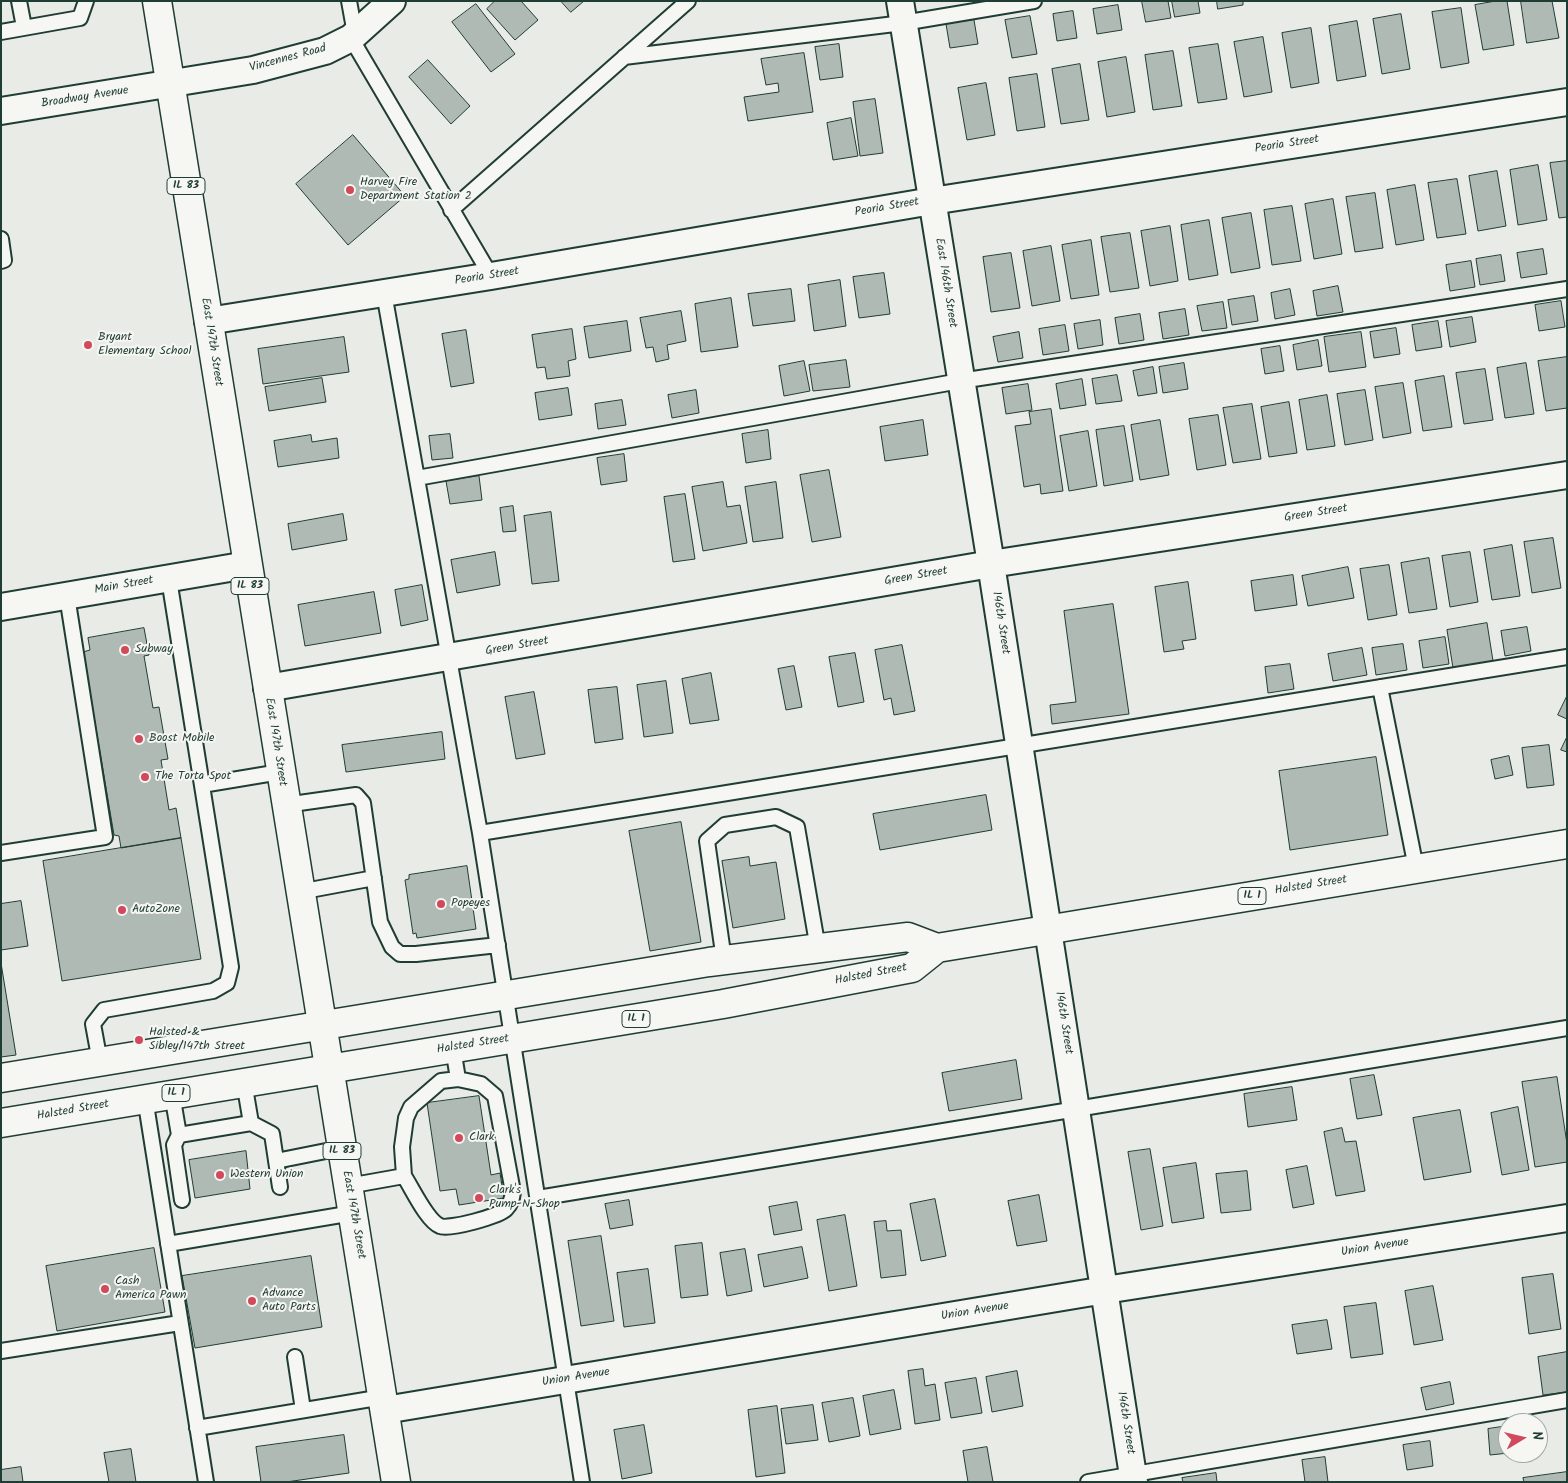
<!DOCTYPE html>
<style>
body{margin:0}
#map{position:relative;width:1568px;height:1483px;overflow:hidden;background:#e9ebe7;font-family:Kalam,sans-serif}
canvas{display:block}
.frame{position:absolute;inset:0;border:2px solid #1f3d34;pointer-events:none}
.north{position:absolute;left:1498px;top:1413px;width:50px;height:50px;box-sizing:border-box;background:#f6f6f2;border:1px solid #a0aca6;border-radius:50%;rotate:81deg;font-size:14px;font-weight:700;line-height:20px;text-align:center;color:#1f3d34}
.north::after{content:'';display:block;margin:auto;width:18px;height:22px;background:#d1495b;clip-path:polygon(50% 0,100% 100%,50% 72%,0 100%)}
</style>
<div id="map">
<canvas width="1568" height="1483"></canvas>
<div class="frame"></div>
<div class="north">N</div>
</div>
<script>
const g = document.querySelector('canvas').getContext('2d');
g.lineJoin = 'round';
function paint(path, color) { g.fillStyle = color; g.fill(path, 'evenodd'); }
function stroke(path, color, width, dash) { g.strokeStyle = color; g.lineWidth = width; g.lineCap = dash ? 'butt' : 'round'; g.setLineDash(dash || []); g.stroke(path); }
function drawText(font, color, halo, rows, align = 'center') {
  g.font = font + ' Kalam,sans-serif'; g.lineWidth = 4; g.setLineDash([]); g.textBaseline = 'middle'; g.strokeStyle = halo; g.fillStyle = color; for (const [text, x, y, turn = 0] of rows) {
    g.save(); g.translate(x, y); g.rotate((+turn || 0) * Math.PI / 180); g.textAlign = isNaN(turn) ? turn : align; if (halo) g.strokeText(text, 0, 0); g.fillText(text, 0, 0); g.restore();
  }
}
const building = new Path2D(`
 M 495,1 L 521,1 L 538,20 L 515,40 L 487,9 Z
 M 561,1 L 584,1 L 571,12 Z
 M 1142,1 L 1168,1 L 1171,18 L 1146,22 Z
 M 1172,1 L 1198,1 L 1200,13 L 1175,17 Z
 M 1217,1 L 1243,1 L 1243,5 L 1218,9 Z
 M 1496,1 L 1507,1 L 1514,45 L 1483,50 L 1475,5 Z
 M 1521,1 L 1552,1 L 1559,38 L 1527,43 Z
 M 476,4 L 515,54 L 491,72 L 452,22 Z
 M 1118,5 L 1122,30 L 1097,34 L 1093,9 Z
 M 1461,8 L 1469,63 L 1441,68 L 1432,12 Z
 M 1073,11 L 1077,38 L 1057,41 L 1053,14 Z
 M 1401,14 L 1410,69 L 1382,74 L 1373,19 Z
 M 1030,16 L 1037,54 L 1012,58 L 1005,20 Z
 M 974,20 L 978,44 L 950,48 L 946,24 Z
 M 1357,21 L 1366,76 L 1337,81 L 1329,26 Z
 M 1311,28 L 1319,83 L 1291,88 L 1282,33 Z
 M 1263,37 L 1272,92 L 1244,97 L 1234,42 Z
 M 839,44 L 843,77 L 820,80 L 815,47 Z
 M 1218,44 L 1227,99 L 1198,103 L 1189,48 Z
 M 1173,51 L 1182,106 L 1153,110 L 1145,55 Z
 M 804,53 L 813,112 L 748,121 L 744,97 L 779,92 L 778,83 L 766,85 L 761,59 Z
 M 1126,57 L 1135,112 L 1107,117 L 1098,62 Z
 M 428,60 L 470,106 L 451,124 L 409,77 Z
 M 1080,64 L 1089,120 L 1061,124 L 1052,69 Z
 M 1037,74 L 1045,127 L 1017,131 L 1009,78 Z
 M 986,83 L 995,135 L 967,140 L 958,88 Z
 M 875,99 L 883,153 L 860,156 L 853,102 Z
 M 851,118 L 858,156 L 833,160 L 827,123 Z
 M 353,135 L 405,196 L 348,245 L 296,184 Z
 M 1567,161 L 1567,217 L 1559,218 L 1550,163 Z
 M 1538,165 L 1547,220 L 1518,225 L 1510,170 Z
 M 1497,171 L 1506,226 L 1478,231 L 1469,176 Z
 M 1457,179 L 1466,234 L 1437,238 L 1428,183 Z
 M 1415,185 L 1424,240 L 1396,245 L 1387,190 Z
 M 1375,193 L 1383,248 L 1355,252 L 1346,197 Z
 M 1333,199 L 1342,254 L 1314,259 L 1305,204 Z
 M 1292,206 L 1301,261 L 1272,265 L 1264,210 Z
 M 1251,213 L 1260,268 L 1231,273 L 1222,218 Z
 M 1209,220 L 1218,275 L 1189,280 L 1181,225 Z
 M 1170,226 L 1178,281 L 1150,286 L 1141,231 Z
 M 1130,233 L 1139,288 L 1110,292 L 1101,237 Z
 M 1091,240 L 1099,295 L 1071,299 L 1062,245 Z
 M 1051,246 L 1060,301 L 1032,306 L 1023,251 Z
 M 1543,249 L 1547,274 L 1521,278 L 1517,253 Z
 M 1011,253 L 1020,308 L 991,312 L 983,257 Z
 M 1501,255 L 1505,281 L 1480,285 L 1476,259 Z
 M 1471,261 L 1475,287 L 1450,291 L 1446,265 Z
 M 884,273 L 890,314 L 859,318 L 853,277 Z
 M 840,280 L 846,326 L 814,331 L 808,285 Z
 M 1338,286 L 1343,312 L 1317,316 L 1313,291 Z
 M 791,289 L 795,321 L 753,326 L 748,294 Z
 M 1290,289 L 1295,315 L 1275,319 L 1271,293 Z
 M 1254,296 L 1258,321 L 1232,325 L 1228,300 Z
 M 731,298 L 738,347 L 701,352 L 695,304 Z
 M 1561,301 L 1565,327 L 1539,331 L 1535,305 Z
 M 1223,302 L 1227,328 L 1202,331 L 1197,306 Z
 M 1185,309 L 1189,335 L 1163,339 L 1159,313 Z
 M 681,311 L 686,341 L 667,345 L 669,359 L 656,362 L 653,347 L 646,348 L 640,318 Z
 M 1140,314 L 1144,340 L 1119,344 L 1115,318 Z
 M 1472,317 L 1476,342 L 1450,347 L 1446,321 Z
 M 1100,320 L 1103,345 L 1078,349 L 1074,324 Z
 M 627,321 L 631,351 L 589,358 L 584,327 Z
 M 1438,321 L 1442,347 L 1416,351 L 1412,325 Z
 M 1065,325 L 1069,351 L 1043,355 L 1039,329 Z
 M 1396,328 L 1400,354 L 1374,358 L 1370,332 Z
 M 572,329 L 576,359 L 568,361 L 570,376 L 547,379 L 545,367 L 537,368 L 532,335 Z
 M 466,330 L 474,383 L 451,387 L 442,334 Z
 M 1019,332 L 1023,358 L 998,362 L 993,337 Z
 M 1361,332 L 1366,367 L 1329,372 L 1324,337 Z
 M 344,337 L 349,372 L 263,384 L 258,349 Z
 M 1318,340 L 1322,366 L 1297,370 L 1293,345 Z
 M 1280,346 L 1284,371 L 1265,374 L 1261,349 Z
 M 1567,357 L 1567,408 L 1546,411 L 1538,361 Z
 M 846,360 L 850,387 L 813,391 L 809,365 Z
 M 804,361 L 810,391 L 784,396 L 779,366 Z
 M 1184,363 L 1188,389 L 1163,393 L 1159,367 Z
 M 1526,363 L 1534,414 L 1505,418 L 1497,368 Z
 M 1153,367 L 1157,393 L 1138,396 L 1133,371 Z
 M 1485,369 L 1493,420 L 1464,424 L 1456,373 Z
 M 1117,375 L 1122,401 L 1096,404 L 1092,379 Z
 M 1444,376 L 1452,427 L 1423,431 L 1415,381 Z
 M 322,378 L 326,402 L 269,411 L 265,387 Z
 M 1082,379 L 1086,405 L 1060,409 L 1056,384 Z
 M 1403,383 L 1411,433 L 1383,438 L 1375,387 Z
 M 1028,384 L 1032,410 L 1006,414 L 1002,388 Z
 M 568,388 L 572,415 L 539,420 L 535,393 Z
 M 696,390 L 699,413 L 672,418 L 668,395 Z
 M 1365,390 L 1373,440 L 1345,445 L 1337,394 Z
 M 1327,395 L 1335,446 L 1307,450 L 1299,400 Z
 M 622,400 L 626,425 L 598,429 L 595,404 Z
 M 1289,402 L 1297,453 L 1269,457 L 1261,407 Z
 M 1252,404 L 1261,459 L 1233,463 L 1223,408 Z
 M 1051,409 L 1063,491 L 1041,494 L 1040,484 L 1024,487 L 1015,426 L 1031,424 L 1029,412 Z
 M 1218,415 L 1226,465 L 1197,470 L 1189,419 Z
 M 923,420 L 928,455 L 885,461 L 880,427 Z
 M 1160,420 L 1169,475 L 1140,480 L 1131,425 Z
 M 1124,426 L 1133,481 L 1104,486 L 1096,430 Z
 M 768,430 L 771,459 L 746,463 L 742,434 Z
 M 1088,431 L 1097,486 L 1069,491 L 1060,436 Z
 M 450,434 L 453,458 L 432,460 L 429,436 Z
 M 311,435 L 312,442 L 337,438 L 339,458 L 278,467 L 274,441 Z
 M 624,454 L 627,481 L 601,485 L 597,458 Z
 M 829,470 L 841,537 L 812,542 L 800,475 Z
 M 479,476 L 482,500 L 450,504 L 446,481 Z
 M 723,482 L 727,507 L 740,505 L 747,543 L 703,551 L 692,487 Z
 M 776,482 L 783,538 L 753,542 L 745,487 Z
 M 685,494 L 695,559 L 673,562 L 664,497 Z
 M 513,506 L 516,531 L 503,532 L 500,508 Z
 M 551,512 L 559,581 L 532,584 L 524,516 Z
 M 343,514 L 347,540 L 292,550 L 288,524 Z
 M 1553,538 L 1561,588 L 1532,593 L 1524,542 Z
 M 1512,545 L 1520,596 L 1492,600 L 1484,550 Z
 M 495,552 L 500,585 L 457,593 L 451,560 Z
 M 1470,552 L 1478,602 L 1450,607 L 1442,556 Z
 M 1429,558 L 1437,609 L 1409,613 L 1401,563 Z
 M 1389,565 L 1397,615 L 1368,620 L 1360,569 Z
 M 1348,567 L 1354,598 L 1308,606 L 1302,576 Z
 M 1293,575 L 1297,605 L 1255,611 L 1251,581 Z
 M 1188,582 L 1196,639 L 1182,641 L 1184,649 L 1164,652 L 1155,587 Z
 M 422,585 L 428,620 L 401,626 L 395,590 Z
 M 374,592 L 381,633 L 305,646 L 298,605 Z
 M 1113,604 L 1129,714 L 1052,724 L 1050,705 L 1076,702 L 1064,611 Z
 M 1487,623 L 1493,661 L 1453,668 L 1447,630 Z
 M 1527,627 L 1531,651 L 1505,656 L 1501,631 Z
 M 144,628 L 149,655 L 144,656 L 153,708 L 159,707 L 168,759 L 161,760 L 169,810 L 176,808 L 181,838 L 121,848 L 119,836 L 114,835 L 83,652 L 90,650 L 88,638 Z
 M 1445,637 L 1449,664 L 1423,668 L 1419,641 Z
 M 1403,644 L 1407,670 L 1376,675 L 1372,648 Z
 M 902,645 L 915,711 L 894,715 L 891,698 L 884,700 L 875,650 Z
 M 1362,648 L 1367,675 L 1333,681 L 1328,654 Z
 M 855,653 L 864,702 L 838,707 L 829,657 Z
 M 1290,664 L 1294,689 L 1268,693 L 1265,667 Z
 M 794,666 L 802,707 L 786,710 L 778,669 Z
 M 711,673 L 719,720 L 690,724 L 682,679 Z
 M 666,681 L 673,733 L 644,737 L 637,685 Z
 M 617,687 L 623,739 L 595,743 L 588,690 Z
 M 534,692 L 545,754 L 516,759 L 505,697 Z
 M 1567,696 L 1567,719 L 1558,715 Z
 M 442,732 L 445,759 L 346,772 L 342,745 Z
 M 1567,737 L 1567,752 L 1561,750 Z
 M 1549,745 L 1554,785 L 1527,788 L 1522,748 Z
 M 1509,756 L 1513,775 L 1495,779 L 1491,760 Z
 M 1376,757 L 1388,835 L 1290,850 L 1279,771 Z
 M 986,795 L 992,830 L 880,850 L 873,814 Z
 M 681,822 L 701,942 L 650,951 L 629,831 Z
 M 181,838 L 201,959 L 62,981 L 43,861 Z
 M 749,857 L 750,866 L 776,862 L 785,919 L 733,928 L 722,861 Z
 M 467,866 L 476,929 L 417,938 L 416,933 L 413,934 L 405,880 L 409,879 L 409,875 Z
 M 21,901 L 28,946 L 1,950 L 1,904 Z
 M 1,963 L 16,1055 L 1,1057 Z
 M 1016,1060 L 1022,1099 L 949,1111 L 942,1073 Z
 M 1374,1075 L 1382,1115 L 1357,1119 L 1350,1079 Z
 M 1557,1077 L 1567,1144 L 1567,1162 L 1535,1167 L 1522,1082 Z
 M 1292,1087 L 1297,1120 L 1248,1127 L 1244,1094 Z
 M 479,1096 L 491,1175 L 500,1173 L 504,1198 L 459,1205 L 456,1189 L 440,1191 L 427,1103 Z
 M 1518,1107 L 1529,1170 L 1502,1175 L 1491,1113 Z
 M 1460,1110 L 1471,1172 L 1424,1180 L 1413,1118 Z
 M 1342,1128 L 1345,1142 L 1356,1141 L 1365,1191 L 1336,1196 L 1324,1132 Z
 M 1150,1149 L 1163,1226 L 1141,1230 L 1128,1152 Z
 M 246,1151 L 250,1189 L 195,1198 L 189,1160 Z
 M 1196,1163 L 1204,1218 L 1172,1223 L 1163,1168 Z
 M 1307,1166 L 1314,1204 L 1293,1208 L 1286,1170 Z
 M 1247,1171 L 1251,1210 L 1221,1213 L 1216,1174 Z
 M 1039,1195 L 1047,1241 L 1017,1246 L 1008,1201 Z
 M 935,1199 L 946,1256 L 921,1261 L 910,1204 Z
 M 629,1200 L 633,1225 L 610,1229 L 605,1204 Z
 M 797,1202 L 802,1230 L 774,1235 L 769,1207 Z
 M 845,1215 L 857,1286 L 829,1291 L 817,1220 Z
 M 886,1221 L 887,1231 L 901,1230 L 906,1275 L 881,1278 L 874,1222 Z
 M 601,1236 L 614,1321 L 581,1326 L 568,1241 Z
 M 702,1243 L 708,1295 L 681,1298 L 675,1246 Z
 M 802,1247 L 808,1278 L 764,1287 L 758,1255 Z
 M 154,1248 L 165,1312 L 57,1331 L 46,1266 Z
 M 745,1249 L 752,1291 L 727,1296 L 720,1253 Z
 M 311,1256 L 322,1327 L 195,1348 L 182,1276 Z
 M 648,1269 L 655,1323 L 624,1327 L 617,1273 Z
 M 1553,1274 L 1561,1329 L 1529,1334 L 1522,1278 Z
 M 1433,1286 L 1443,1340 L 1414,1345 L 1405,1291 Z
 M 1376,1303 L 1383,1354 L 1351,1358 L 1344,1307 Z
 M 1327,1320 L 1332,1349 L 1297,1354 L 1292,1325 Z
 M 1567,1352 L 1567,1392 L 1543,1395 L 1538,1357 Z
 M 923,1369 L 925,1386 L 935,1384 L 940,1420 L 915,1424 L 908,1371 Z
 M 1017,1371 L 1023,1406 L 992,1412 L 986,1377 Z
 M 976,1378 L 982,1413 L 951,1418 L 945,1383 Z
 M 1450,1382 L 1454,1404 L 1426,1410 L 1421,1388 Z
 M 894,1390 L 901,1429 L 870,1435 L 863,1396 Z
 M 853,1398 L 860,1436 L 829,1442 L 822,1403 Z
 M 813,1405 L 818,1440 L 786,1444 L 781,1409 Z
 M 777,1406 L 785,1473 L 756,1477 L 748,1410 Z
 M 644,1425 L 652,1473 L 622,1479 L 614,1430 Z
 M 1508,1426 L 1509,1453 L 1490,1455 L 1488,1429 Z
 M 344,1435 L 349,1473 L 286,1482 L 261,1482 L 256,1447 Z
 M 1430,1441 L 1433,1466 L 1407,1470 L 1403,1445 Z
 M 987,1447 L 993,1482 L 968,1482 L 963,1451 Z
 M 131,1449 L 136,1482 L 109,1482 L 104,1453 Z
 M 1325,1457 L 1328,1482 L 1305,1482 L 1302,1460 Z
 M 21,1467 L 23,1482 L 1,1482 L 1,1470 Z
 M 1567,1472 L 1567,1482 L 1524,1482 L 1523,1478 Z
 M 1216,1473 L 1217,1482 L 1183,1482 L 1182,1478 Z`);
const service = new Path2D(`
 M 19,1 L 24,27
 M 349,1 L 355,34
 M 1,32 L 80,18 L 86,1
 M 351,38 L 491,276
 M 624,57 L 903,23 L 1034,1
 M 451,210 L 688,1
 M 1,239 L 4,260 L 1,261
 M 384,293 L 480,833 L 582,1482
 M 417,478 L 960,381 L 1567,289
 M 1380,687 L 1416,868
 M 202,785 L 280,772
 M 285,805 L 356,795 L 363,803 L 380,922 L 392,947 L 400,954 L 416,954 L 498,945
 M 480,833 L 1567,657
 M 1,853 L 105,837 L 67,596
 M 299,892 L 374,878
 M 724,960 L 707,841 L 725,825 L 776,817 L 797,827 L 818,949
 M 100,1062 L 93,1024 L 104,1010 L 213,991 L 227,983 L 231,967 L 169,579
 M 244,1082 L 251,1123
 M 172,1094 L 179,1135 L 251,1123 L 272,1134 L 280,1187
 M 145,1098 L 206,1482
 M 179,1135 L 174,1145 L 182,1200
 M 276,1161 L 341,1148
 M 404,1176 L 402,1147 L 406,1118 L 411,1107 L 441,1081 L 458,1079 L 453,1048
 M 348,1186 L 404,1176 C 412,1188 427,1221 440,1226 C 449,1230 500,1216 506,1209 C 511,1204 512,1199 513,1192 L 495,1096 L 481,1084 L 458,1079
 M 538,1198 L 1567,1028
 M 168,1244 L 353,1213
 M 1,1351 L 180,1323
 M 295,1357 L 303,1410
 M 197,1428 L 383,1397
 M 1088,1482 L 1567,1400`);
const minor = new Path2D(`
 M 900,1 L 991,564 L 1134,1482
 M 1,111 L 253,70 L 325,51 L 351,38 L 392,1
 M 208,321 L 491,276 L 932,201 L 1567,102
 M 1,607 L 247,565
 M 267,688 L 991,564 L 1567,475
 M 385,1410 L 1105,1290 L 1567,1218`);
const primary = new Path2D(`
 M 157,1 L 396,1482
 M 1,1078 L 709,962 L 908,937 L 937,948
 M 1,1123 L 723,1004 L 912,968 L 937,948 L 1567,844`);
const markers = [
 [350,190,5,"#d1495b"],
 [88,345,5,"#d1495b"],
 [125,650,5,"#d1495b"],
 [139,739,5,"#d1495b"],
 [145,777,5,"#d1495b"],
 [441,904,5,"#d1495b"],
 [122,910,5,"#d1495b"],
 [139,1040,5,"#d1495b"],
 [459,1138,5,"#d1495b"],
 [220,1175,5,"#d1495b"],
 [479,1198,5,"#d1495b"],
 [105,1289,5,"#d1495b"],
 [252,1301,5,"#d1495b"]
];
const shields = [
 [186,186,38],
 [250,586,38],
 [1252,896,28],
 [636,1019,28],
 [176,1093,28],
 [342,1151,38]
];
const shieldNames = [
 ["IL 83",186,186],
 ["IL 83",250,586],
 ["IL 1",1252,896],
 ["IL 1",636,1019],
 ["IL 1",176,1093],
 ["IL 83",342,1151]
];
const streetNames = [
 ["Vincennes Road",288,59,-15],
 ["Broadway Avenue",85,98,-9],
 ["Peoria Street",1287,145,-9],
 ["Peoria Street",887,208,-10],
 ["Peoria Street",487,277,-9],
 ["East 146th Street",945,283,81],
 ["East 147th Street",211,342,81],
 ["Green Street",1316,514,-9],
 ["Green Street",916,577,-10],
 ["Main Street",124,586,-10],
 ["146th Street",1000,623,81],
 ["Green Street",517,647,-10],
 ["East 147th Street",275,742,81],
 ["Halsted Street",1311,886,-9],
 ["Halsted Street",871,975,-11],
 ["146th Street",1063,1023,81],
 ["Halsted Street",473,1045,-9],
 ["Halsted Street",73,1111,-10],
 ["East 147th Street",353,1215,80],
 ["Union Avenue",1375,1248,-9],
 ["Union Avenue",975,1312,-9],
 ["Union Avenue",576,1378,-9],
 ["146th Street",1125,1423,81]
];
const poiNames = [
 ["Harvey Fire",360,183],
 ["Department Station 2",360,197],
 ["Bryant",98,338],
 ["Elementary School",98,352],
 ["Subway",135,650],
 ["Boost Mobile",149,739],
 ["The Torta Spot",155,777],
 ["Popeyes",451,904],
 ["AutoZone",132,910],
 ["Halsted &",149,1033],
 ["Sibley/147th Street",149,1047],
 ["Clark",469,1138],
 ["Western Union",230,1175],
 ["Clark's",489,1191],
 ["Pump-N-Shop",489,1205],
 ["Cash",115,1282],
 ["America Pawn",115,1296],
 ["Advance",262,1294],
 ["Auto Parts",262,1308]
];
paint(building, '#b0bab5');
stroke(building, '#1f3d34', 1);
stroke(service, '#1f3d34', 18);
stroke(minor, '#1f3d34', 30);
stroke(primary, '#1f3d34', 31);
stroke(service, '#f6f6f2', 14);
stroke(minor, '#f6f6f2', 26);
stroke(primary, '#f6f6f2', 28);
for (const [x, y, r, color] of markers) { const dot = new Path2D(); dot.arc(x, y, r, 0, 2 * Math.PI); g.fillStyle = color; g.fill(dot); stroke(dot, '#f6f6f2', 2); }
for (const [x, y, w] of shields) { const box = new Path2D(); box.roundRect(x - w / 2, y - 8.5, w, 17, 4); g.fillStyle = '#f6f6f2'; g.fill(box); stroke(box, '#1f3d34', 1); }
drawText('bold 11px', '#1f3d34', null, shieldNames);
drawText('12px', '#1f3d34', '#f6f6f2', streetNames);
drawText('12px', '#1f3d34', '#f6f6f2', poiNames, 'left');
</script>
